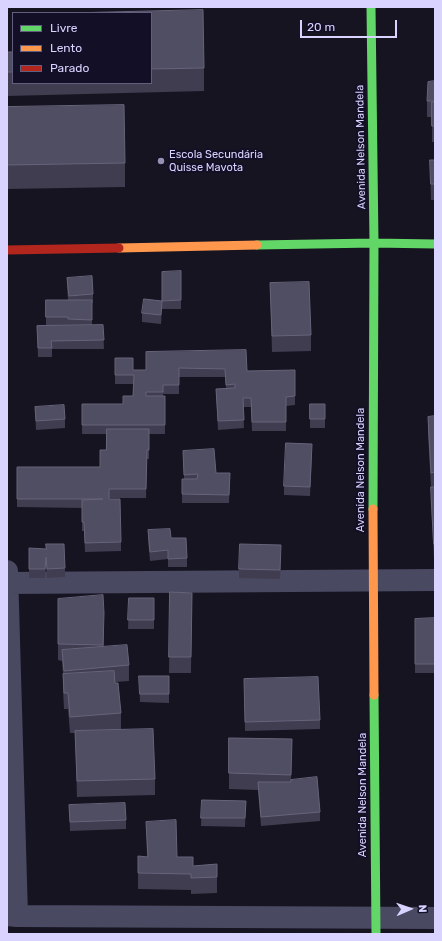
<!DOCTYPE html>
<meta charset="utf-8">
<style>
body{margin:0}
#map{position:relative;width:442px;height:941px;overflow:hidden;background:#161421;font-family:Rubik,sans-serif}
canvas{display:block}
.frame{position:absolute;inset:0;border:8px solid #d9d4ff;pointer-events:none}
.legend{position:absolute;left:12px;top:12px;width:140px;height:72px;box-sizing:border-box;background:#130f26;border:1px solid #625e7d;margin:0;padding:5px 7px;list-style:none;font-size:12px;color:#d9d4ff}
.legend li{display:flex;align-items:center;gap:8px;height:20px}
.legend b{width:20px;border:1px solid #625e7d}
.north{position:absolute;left:390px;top:889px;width:40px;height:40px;-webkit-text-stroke:3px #130f26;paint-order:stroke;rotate:88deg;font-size:11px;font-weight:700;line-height:16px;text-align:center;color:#d9d4ff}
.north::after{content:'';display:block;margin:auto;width:14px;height:18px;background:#d9d4ff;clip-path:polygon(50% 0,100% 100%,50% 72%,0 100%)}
.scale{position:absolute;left:300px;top:20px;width:97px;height:18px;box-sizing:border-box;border:2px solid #d9d4ff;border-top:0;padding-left:5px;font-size:12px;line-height:14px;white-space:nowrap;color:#d9d4ff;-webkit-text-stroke:3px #130f26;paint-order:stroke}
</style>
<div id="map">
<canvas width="442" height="941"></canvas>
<div class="frame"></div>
<ul class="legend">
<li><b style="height:5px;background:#63d668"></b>Livre</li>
<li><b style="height:5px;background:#ff974d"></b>Lento</li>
<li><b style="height:5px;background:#b3261e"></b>Parado</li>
</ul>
<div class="north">N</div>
<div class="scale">20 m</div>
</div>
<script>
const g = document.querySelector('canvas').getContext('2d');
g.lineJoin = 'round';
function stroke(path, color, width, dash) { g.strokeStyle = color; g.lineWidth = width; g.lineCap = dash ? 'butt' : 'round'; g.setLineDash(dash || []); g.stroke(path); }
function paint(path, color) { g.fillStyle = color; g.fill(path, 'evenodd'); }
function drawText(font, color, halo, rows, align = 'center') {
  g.font = font + ' Rubik,sans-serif'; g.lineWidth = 4; g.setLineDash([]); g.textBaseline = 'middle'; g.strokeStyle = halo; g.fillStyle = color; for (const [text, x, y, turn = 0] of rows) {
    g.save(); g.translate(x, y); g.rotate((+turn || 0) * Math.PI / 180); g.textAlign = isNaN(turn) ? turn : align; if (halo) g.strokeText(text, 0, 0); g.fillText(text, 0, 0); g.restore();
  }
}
const street = new Path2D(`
 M 7,571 L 17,916
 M 7,583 L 435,580
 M 7,915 L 17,916 L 435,918`);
const fast = new Path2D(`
 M 371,7 L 374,243 L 373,509
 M 257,245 L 374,243 L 435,244
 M 374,695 L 376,934`);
const slow = new Path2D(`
 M 119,248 L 257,245
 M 373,509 L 374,695`);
const jam = new Path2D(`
 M 7,250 L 119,248`);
const wall = new Path2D(`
 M 151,13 L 204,68 L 204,91 L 7,96 L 7,52 L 13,52 L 13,83 L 151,83 Z
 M 435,81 L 435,142 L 432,142 L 432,117 L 427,117 L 427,101 Z
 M 7,107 L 125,163 L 125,187 L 7,189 Z
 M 430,160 L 435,160 L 435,200 L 431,200 Z
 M 67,278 L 93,294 L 93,303 L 92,303 L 92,325 L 103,325 L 104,349 L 52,349 L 52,357 L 38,357 L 37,326 L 46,326 L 46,300 L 68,300 L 67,287 Z
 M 270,283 L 311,335 L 311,351 L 272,352 Z
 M 181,300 L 181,309 L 162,309 L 161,324 L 142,322 L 142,313 L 162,301 Z
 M 146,352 L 247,371 L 295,396 L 295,405 L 286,406 L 286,431 L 252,431 L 251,407 L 243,407 L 244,428 L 218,430 L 216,389 L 226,388 L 225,377 L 179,377 L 179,394 L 163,394 L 163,396 L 165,396 L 165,434 L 149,434 L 149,459 L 147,459 L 146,498 L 109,498 L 121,542 L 121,551 L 85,552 L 84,531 L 82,531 L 82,508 L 17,507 L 17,467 L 100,467 L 106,450 L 106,434 L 82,434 L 82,404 L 123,404 L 133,396 L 133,384 L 115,384 L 115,358 L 133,370 L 146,370 Z
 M 35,407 L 65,419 L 65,428 L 36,430 Z
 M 325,413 L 325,428 L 310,428 L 310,419 Z
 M 435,416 L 435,560 L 434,560 L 431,503 L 431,487 L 428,433 L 428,417 Z
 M 183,451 L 216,473 L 230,473 L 229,503 L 182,503 L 182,479 L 184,479 Z
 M 312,453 L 310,496 L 284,495 L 284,486 Z
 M 148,530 L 171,538 L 187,558 L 187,567 L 168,567 L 168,559 L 150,561 L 148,539 Z
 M 29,548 L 65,568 L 65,577 L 47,578 L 46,566 L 45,578 L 29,578 Z
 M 281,554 L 280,579 L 239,578 L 239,569 Z
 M 170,592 L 192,593 L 191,673 L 169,673 Z
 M 129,598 L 154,598 L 154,629 L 128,629 Z
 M 58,599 L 104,629 L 104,647 L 129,665 L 129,681 L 115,682 L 121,713 L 121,729 L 113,730 L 155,779 L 155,795 L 77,797 L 75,733 L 70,733 L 68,709 L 64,709 L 63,690 L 63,674 L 62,661 L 58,660 Z
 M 435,618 L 435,673 L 415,673 L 415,619 Z
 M 139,676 L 169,676 L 169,703 L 140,702 Z
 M 244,679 L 320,720 L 320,729 L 245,731 Z
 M 229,738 L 292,739 L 291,780 L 320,812 L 320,821 L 261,826 L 258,790 L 229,789 Z
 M 202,800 L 246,801 L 245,827 L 201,826 Z
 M 69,805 L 126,820 L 126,829 L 70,831 Z
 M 146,822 L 177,857 L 193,866 L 217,877 L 217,893 L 191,894 L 191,890 L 138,889 L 138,856 L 147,857 Z`);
const shadedWall = new Path2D(`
 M 162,301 L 162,309 L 161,324 L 161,315 Z`);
const building = new Path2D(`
 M 203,10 L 204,68 L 151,69 L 151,13 L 71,13 Z
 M 7,52 L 13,52 L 13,72 L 7,72 Z
 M 435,81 L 435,101 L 427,101 L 428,82 Z
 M 432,102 L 435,102 L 435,126 L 432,126 Z
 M 124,105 L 125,163 L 7,165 L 7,107 Z
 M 430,160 L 435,160 L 435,184 L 431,184 Z
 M 181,271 L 181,300 L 162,301 L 162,272 Z
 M 92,276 L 93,294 L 69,296 L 67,278 Z
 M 309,282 L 311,335 L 272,336 L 270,283 Z
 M 144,299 L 162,301 L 161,315 L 142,313 Z
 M 46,300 L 92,300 L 92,320 L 68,319 L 68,317 L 46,317 Z
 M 103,325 L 104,340 L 51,341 L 52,348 L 38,348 L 37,326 Z
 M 246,350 L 247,371 L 295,370 L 295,396 L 286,397 L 286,422 L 252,422 L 251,398 L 243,398 L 244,420 L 218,421 L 216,389 L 235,388 L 235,384 L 226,385 L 225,369 L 179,368 L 179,385 L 163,385 L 163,392 L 146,392 L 146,396 L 165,396 L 165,425 L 82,425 L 82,404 L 123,404 L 123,396 L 133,396 L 134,375 L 115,375 L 115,358 L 133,358 L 133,370 L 146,370 L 146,352 Z
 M 310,404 L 325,404 L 325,419 L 310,419 Z
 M 64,405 L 65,419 L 36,421 L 35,407 Z
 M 435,416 L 435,472 L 431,473 L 428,417 Z
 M 107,429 L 149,429 L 149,450 L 147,450 L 146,489 L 109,489 L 109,499 L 120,499 L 121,542 L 85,543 L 84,522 L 82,522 L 82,500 L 103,499 L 17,499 L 17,467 L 100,467 L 100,450 L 106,450 Z
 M 286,443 L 312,444 L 310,487 L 284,486 Z
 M 214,449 L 216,473 L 230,473 L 229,495 L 182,494 L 182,479 L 197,479 L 198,474 L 184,475 L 183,451 Z
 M 431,487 L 435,487 L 435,544 L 434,544 Z
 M 170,529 L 171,538 L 186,538 L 187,558 L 168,559 L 168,550 L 150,552 L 148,530 Z
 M 46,544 L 64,544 L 65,568 L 47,569 L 46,557 L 45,569 L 29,569 L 29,548 L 46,549 Z
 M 240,544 L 281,545 L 280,570 L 239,569 Z
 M 170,592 L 192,593 L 191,657 L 169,657 Z
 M 103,595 L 104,613 L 103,645 L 58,644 L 58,599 Z
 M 129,598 L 154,598 L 154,620 L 128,620 Z
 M 435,618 L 435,664 L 415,664 L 415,619 Z
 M 127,645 L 129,665 L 64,671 L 62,650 Z
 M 114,671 L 115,683 L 118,683 L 121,713 L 70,717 L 68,693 L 64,693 L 63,674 Z
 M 139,676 L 169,676 L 169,694 L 140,694 Z
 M 318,677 L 320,720 L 245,722 L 244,679 Z
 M 153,729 L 155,779 L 77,781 L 75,731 Z
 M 229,738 L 292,739 L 291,775 L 229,773 Z
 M 317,777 L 320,812 L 261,817 L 258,782 L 291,782 L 291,780 Z
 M 202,800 L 246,801 L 245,818 L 201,818 Z
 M 125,803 L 126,820 L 70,822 L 69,805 Z
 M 176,820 L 177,857 L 193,857 L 193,866 L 217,864 L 217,877 L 191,878 L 191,874 L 138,873 L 138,856 L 148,857 L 146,822 Z`);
const markers = [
 [161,161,4,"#9591b1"]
];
const streetNames = [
 ["Avenida Nelson Mandela",361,147,-91],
 ["Avenida Nelson Mandela",361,470,-90],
 ["Avenida Nelson Mandela",363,795,-90]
];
const poiNames = [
 ["Escola Secundária",169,155],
 ["Quisse Mavota",169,168]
];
stroke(street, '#4a4962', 22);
stroke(fast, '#63d668', 9);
stroke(slow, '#ff974d', 9);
stroke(jam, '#b3261e', 9);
paint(wall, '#403d50');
paint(shadedWall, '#282635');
paint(building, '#504e63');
stroke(building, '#66637b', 1);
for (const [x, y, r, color] of markers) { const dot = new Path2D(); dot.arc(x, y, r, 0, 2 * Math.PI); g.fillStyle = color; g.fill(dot); stroke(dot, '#130f26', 1.5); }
drawText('11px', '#d9d4ff', '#130f26', streetNames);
drawText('11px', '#d9d4ff', '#130f26', poiNames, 'left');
</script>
